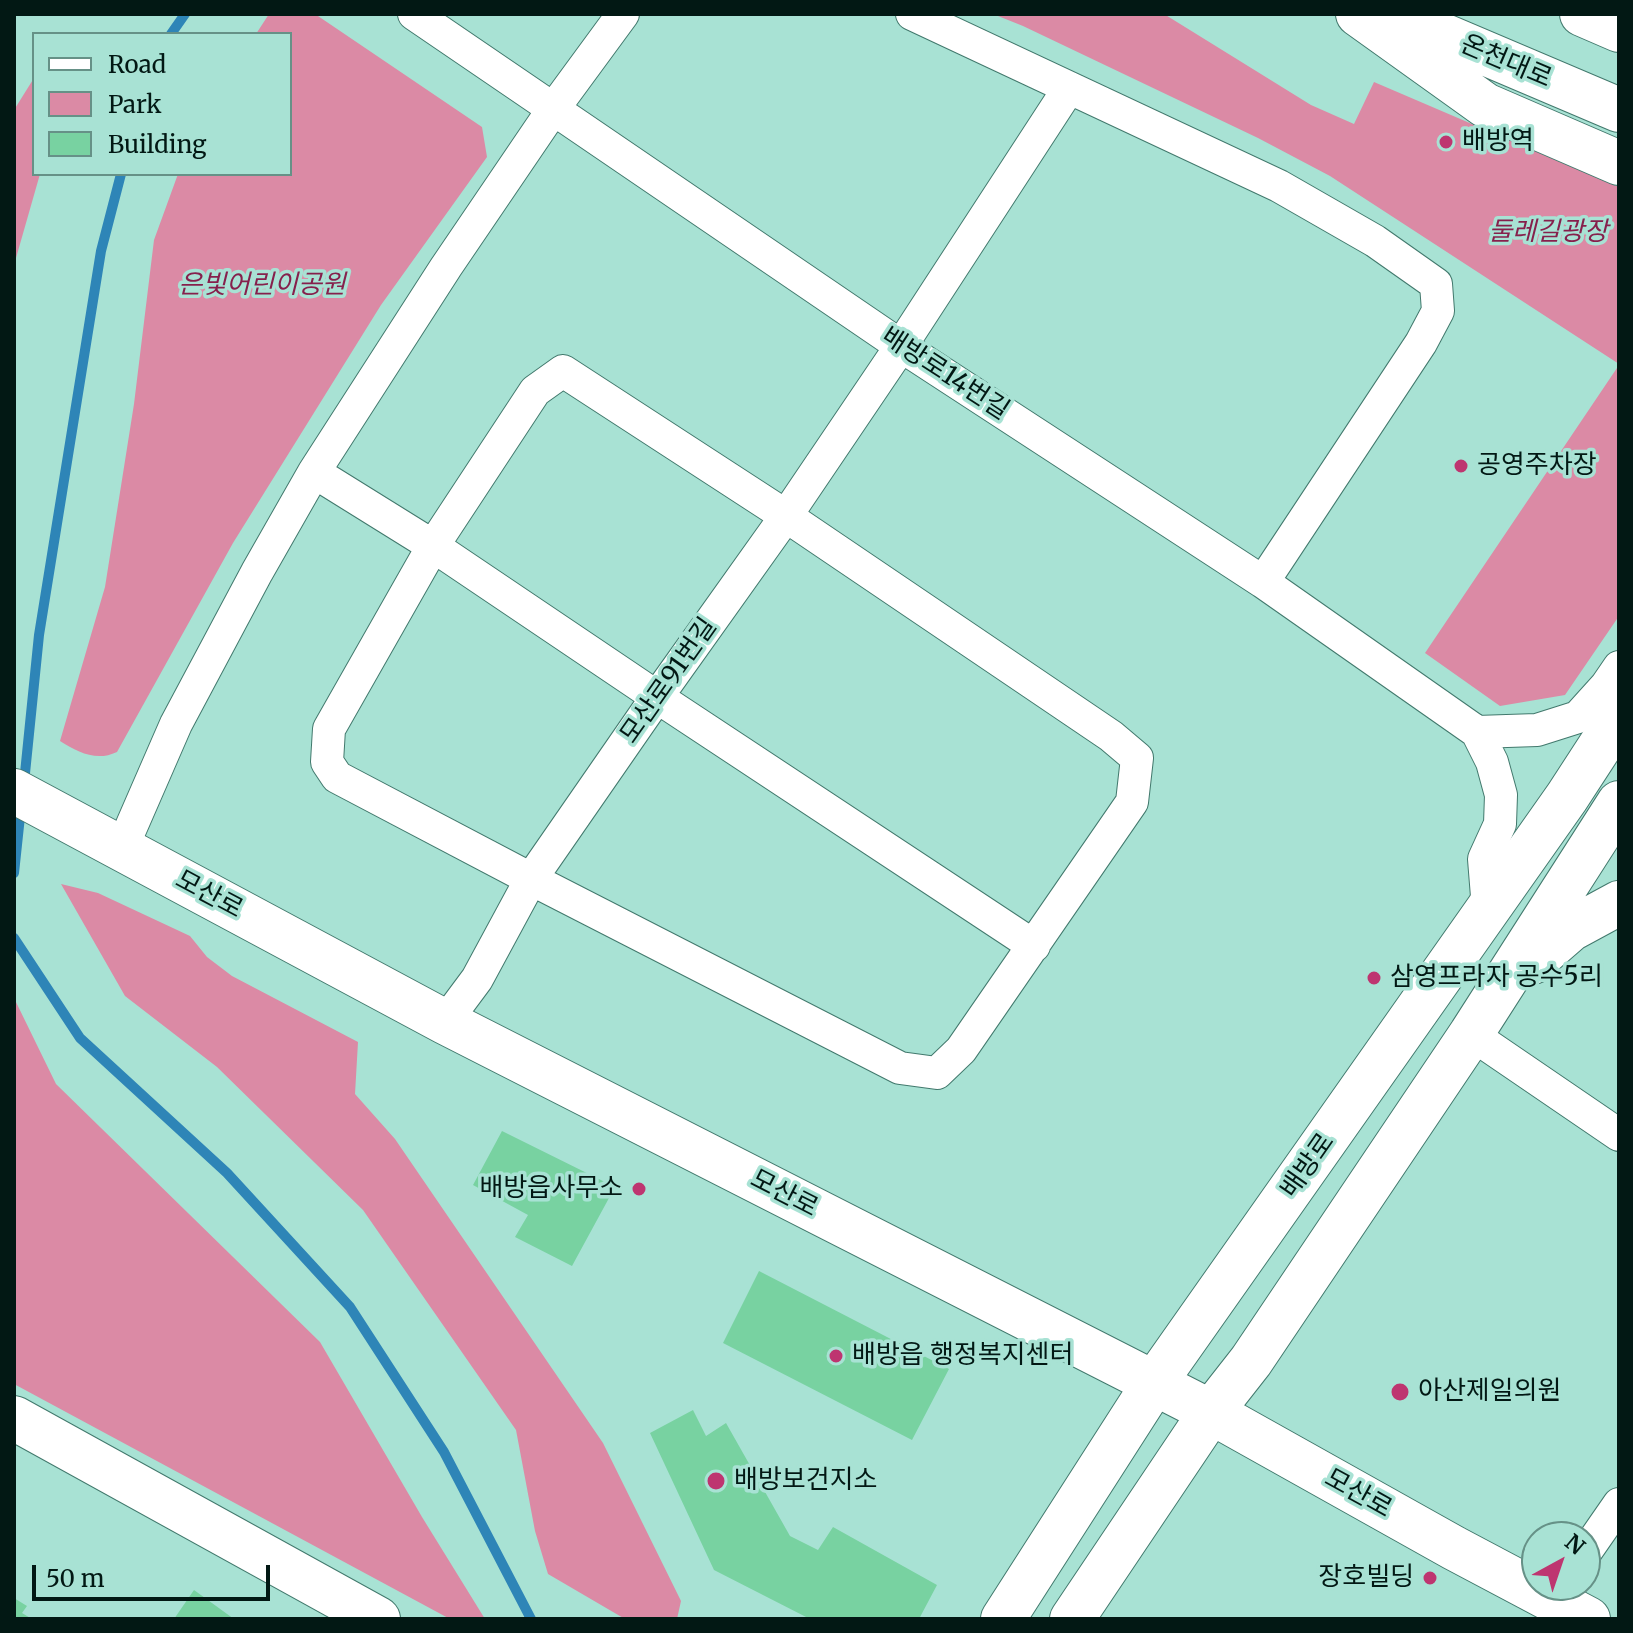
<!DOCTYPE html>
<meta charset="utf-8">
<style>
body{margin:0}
#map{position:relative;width:1633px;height:1633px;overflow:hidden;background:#a8e2d4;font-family:Merriweather,serif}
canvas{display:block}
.frame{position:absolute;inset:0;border:16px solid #021814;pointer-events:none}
.legend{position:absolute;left:32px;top:32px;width:260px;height:144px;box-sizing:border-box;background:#a8e2d4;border:2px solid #669187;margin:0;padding:10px 14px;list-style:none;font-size:24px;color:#021814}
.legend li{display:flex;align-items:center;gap:16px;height:40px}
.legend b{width:40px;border:2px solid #669187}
.north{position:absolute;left:1521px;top:1521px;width:80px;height:80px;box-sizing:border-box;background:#a8e2d4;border:2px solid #669187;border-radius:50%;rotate:40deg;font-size:22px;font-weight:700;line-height:32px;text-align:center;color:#021814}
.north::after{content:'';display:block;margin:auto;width:28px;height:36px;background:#be3570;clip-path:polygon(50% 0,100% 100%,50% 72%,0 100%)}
.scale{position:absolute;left:32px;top:1565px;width:238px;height:36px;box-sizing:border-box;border:4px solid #021814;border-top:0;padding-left:10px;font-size:24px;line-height:28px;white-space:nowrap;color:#021814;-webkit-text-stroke:6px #a8e2d4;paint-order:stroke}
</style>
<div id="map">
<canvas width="1633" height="1633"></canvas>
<div class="frame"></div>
<ul class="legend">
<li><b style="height:10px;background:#fff"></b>Road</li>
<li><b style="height:22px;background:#db8aa5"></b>Park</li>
<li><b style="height:22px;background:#78d2a1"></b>Building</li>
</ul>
<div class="north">N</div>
<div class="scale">50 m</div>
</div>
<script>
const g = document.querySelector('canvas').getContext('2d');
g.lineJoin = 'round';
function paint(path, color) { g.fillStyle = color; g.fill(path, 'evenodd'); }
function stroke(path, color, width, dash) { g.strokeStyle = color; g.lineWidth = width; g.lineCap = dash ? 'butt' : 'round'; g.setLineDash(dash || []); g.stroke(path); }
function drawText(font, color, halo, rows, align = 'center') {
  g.font = font + ' Merriweather,"Noto Sans KR",serif'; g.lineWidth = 7; g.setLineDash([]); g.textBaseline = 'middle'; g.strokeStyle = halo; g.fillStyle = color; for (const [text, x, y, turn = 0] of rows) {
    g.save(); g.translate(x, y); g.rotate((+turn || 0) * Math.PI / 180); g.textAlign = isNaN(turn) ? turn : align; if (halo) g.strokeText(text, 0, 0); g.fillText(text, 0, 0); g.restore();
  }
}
const green = new Path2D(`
 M 269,14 L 315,14 L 482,127 L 487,157 L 381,305 L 233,543 L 117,752 C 96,762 78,752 60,741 L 105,587 L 134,404 L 154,240 L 178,174 L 290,174 L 290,34 L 256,34 Z
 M 993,14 L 1164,14 L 1311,105 L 1354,124 L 1374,82 L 1619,187 L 1619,364 L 1330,176 L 1258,138 L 1023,26 Z
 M 34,78 L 34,174 L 40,174 L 14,265 L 14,110 Z
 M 1619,365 L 1619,616 L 1565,695 L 1500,706 L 1425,653 Z
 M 61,884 L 98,893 L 190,936 L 207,957 L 232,976 L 358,1042 L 355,1094 L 395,1139 L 603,1443 L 681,1601 L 677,1619 L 625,1619 L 548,1574 L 535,1531 L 516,1430 L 363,1210 L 217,1067 L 125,996 Z
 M 14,998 L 56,1084 L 320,1342 L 422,1517 L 485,1619 L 450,1619 L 14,1384 Z`);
const stream = new Path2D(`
 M 171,34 L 185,14
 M 24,783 L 39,635 L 101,251 L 121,174
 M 14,873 L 21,807
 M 14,938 L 80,1038 L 227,1173 L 350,1307 L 444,1452 L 531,1619`);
const building = new Path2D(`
 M 502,1131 L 615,1187 L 572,1266 L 515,1237 L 528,1215 L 473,1185 Z
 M 759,1271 L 949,1369 L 912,1440 L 723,1343 Z
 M 693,1410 L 706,1436 L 726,1423 L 790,1536 L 818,1550 L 833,1527 L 937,1585 L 919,1619 L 810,1619 L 714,1570 L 650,1433 Z
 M 194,1590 L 234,1619 L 174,1619 Z
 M 14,1598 L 27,1606 L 22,1613 L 32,1619 L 14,1619 Z`);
const street = new Path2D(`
 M 414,14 L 901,346 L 1263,582 L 1477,732 L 1492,762 L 1501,795 L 1500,824 L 1484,859 L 1488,909
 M 912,14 L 1279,186 L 1375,241 L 1436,284 L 1438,311 L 1421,343 L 1263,582
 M 563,371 L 786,516 L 1111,736 L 1137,758 L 1132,802 L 961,1050 L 937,1073 L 900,1068 L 531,879 L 337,777 L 327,762 L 329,729 L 433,546 L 535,391 Z
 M 314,472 L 433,546 L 657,697 L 1034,946
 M 1477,732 L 1537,730 L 1578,717 L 1606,686 L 1619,667
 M 122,848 L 176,724 L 257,572 L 314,472 L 446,267 L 554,108 L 623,14
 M 445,1022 L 477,979 L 531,879 L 657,697 L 786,516 L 901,346 L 1069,88
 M 1471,1034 L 1619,1135
 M 1585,1553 L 1619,1504`);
const secondary = new Path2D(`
 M 14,791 L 445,1022 L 1211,1412 L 1454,1548 L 1588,1619
 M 1533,962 L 1571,929 L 1619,903
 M 14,1418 L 378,1619
 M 1003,1619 L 1155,1382 L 1567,797 L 1619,717
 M 1072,1619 L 1211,1412 L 1251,1361 L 1471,1034 L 1619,803`);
const highway = new Path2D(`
 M 1358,14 L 1485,105 L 1619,163
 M 1393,14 L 1619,110
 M 1582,14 L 1619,30`);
const markers = [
 [1446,142,8,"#be3570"],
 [1461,466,8,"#be3570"],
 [1374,978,8,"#be3570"],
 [639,1189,8,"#be3570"],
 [836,1356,8,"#be3570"],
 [1400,1392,10,"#be3570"],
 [716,1481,10,"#be3570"],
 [1430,1578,8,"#be3570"]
];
const streetNames = [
 ["온천대로",1506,62,23],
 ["배방로14번길",945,374,33],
 ["모산로91번길",669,681,-55],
 ["모산로",209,895,28],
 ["배방로",1308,1166,-55],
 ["모산로",784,1194,27],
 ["모산로",1358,1494,29]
];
const poiNames = [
 ["배방역",1462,142],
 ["공영주차장",1477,466],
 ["삼영프라자 공수5리",1390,978],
 ["배방읍사무소",623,1189,"right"],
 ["배방읍 행정복지센터",852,1356],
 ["아산제일의원",1418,1392],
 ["배방보건지소",734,1481],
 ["장호빌딩",1414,1578,"right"]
];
const parkNames = [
 ["둘레길광장",1548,233],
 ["은빛어린이공원",262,286]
];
paint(green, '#db8aa5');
stroke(stream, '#2e85b7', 10);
paint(building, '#78d2a1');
stroke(street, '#42796d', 34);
stroke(secondary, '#42796d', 46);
stroke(highway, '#42796d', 46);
stroke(street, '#fff', 32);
stroke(secondary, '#fff', 44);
stroke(highway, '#fff', 44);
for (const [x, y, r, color] of markers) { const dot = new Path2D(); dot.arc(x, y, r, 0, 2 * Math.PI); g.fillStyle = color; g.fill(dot); stroke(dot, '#a8e2d4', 3); }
drawText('26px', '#021814', '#a8e2d4', streetNames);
drawText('26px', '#021814', '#a8e2d4', poiNames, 'left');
drawText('italic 26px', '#86204c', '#a8e2d4', parkNames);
</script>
